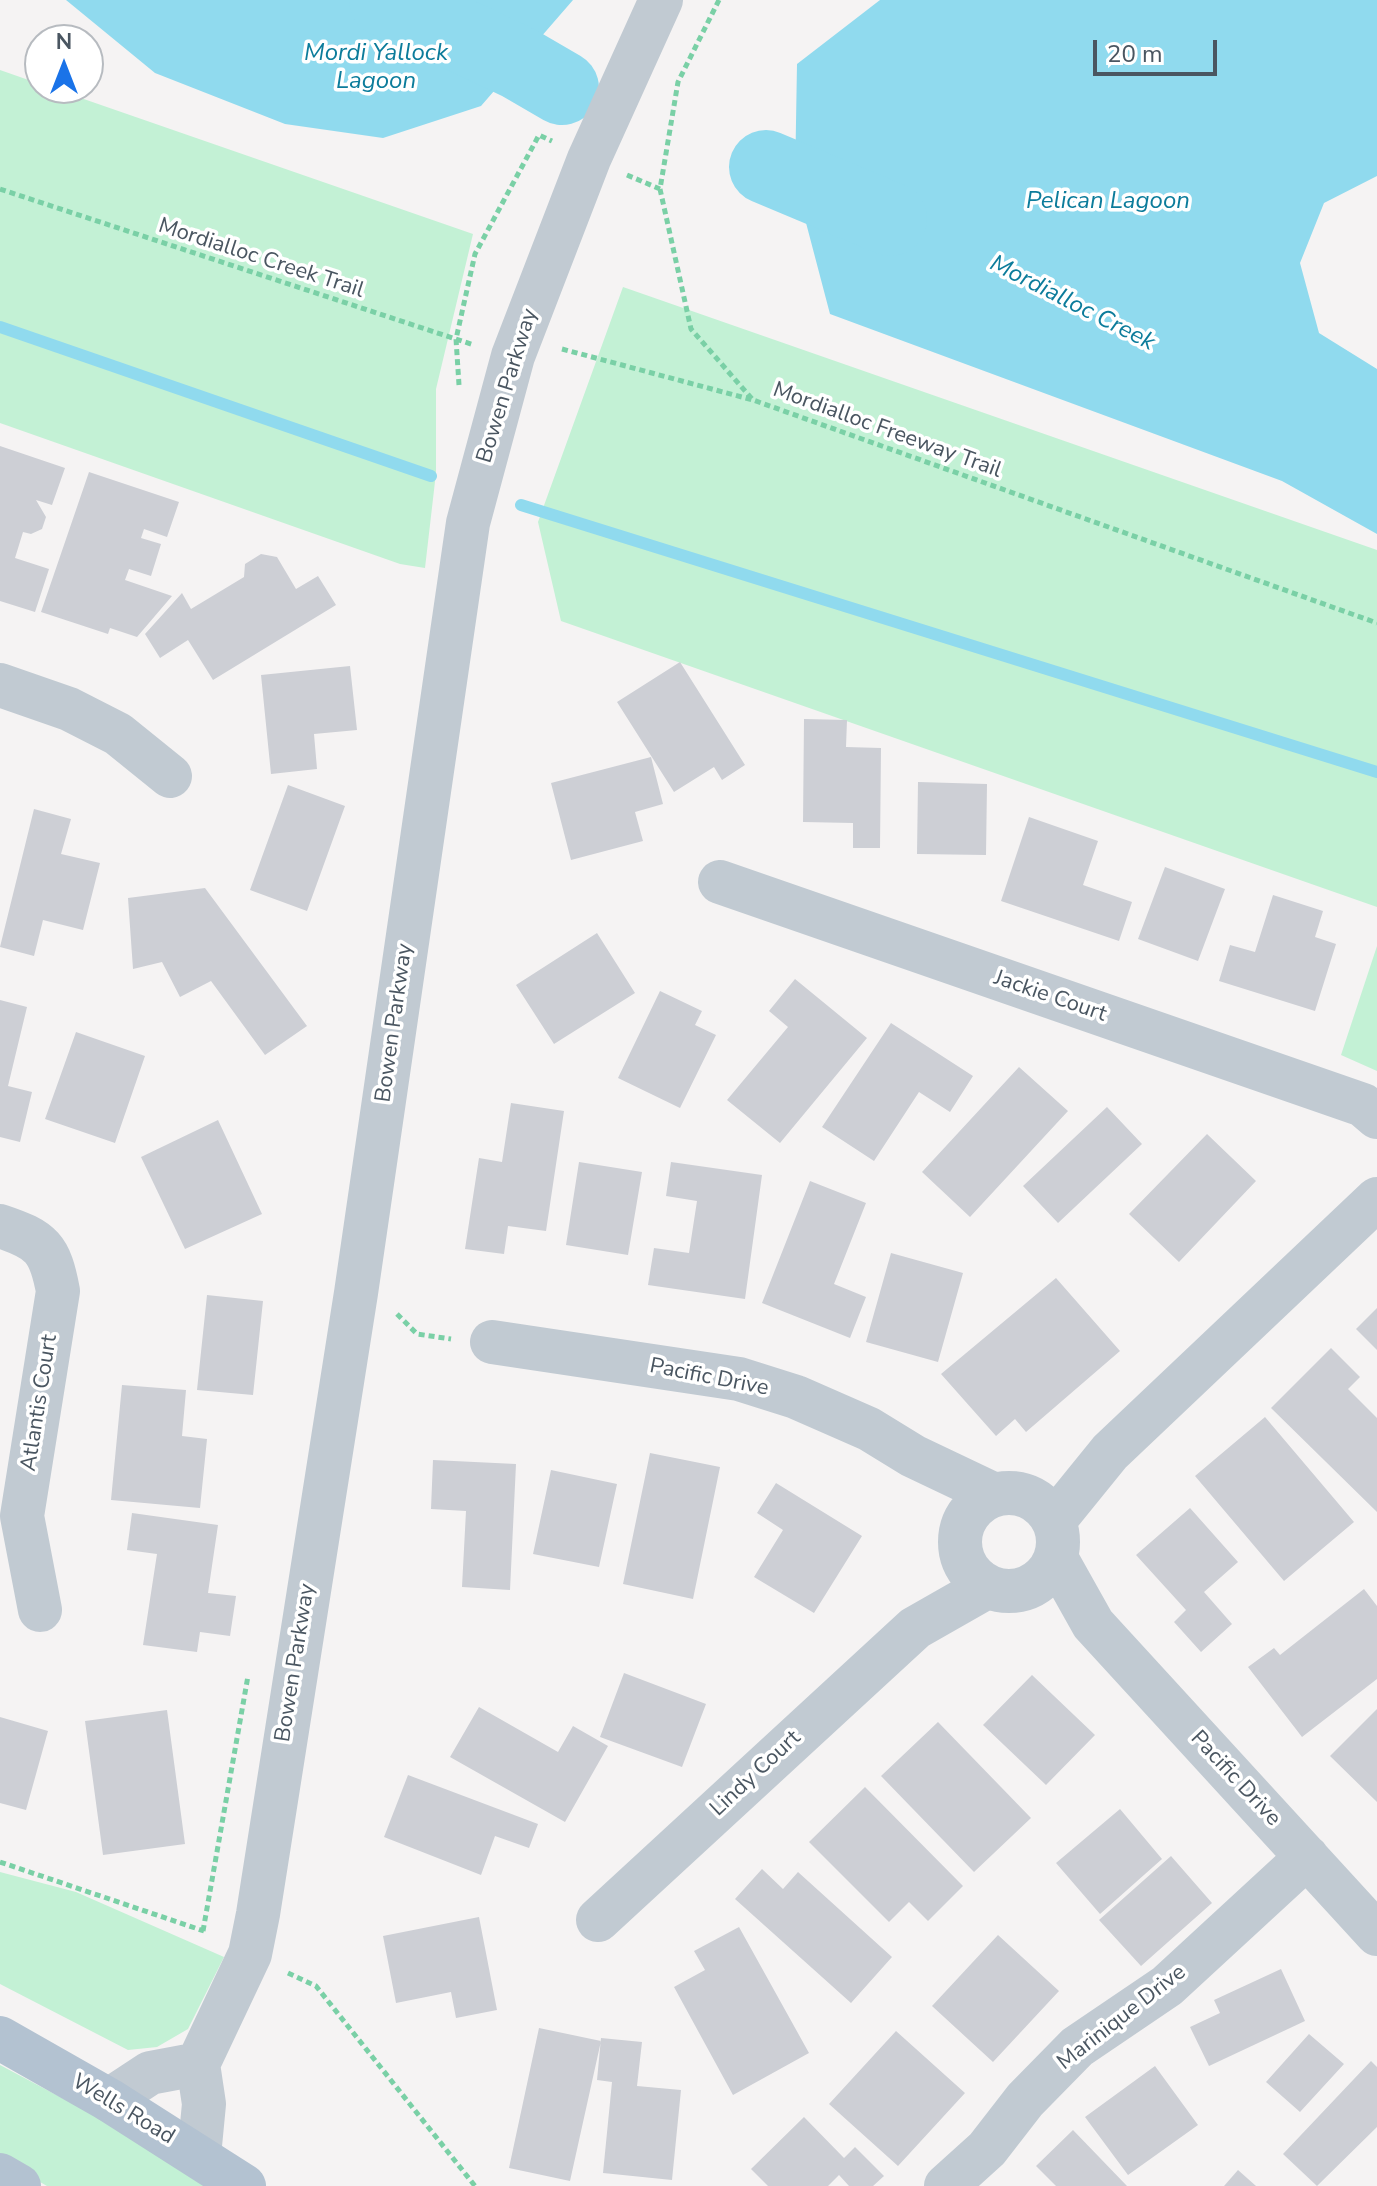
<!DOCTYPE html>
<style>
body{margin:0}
#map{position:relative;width:1377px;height:2186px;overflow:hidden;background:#f5f3f3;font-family:"Nunito Sans",sans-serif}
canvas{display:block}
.north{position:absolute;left:24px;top:24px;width:80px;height:80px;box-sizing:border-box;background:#fff;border:2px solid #b7bbc0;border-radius:50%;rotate:0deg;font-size:22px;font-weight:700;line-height:32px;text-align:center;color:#4a5661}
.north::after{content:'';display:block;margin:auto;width:28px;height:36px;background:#1a73e8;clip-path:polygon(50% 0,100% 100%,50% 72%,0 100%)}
.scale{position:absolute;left:1093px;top:40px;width:124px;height:36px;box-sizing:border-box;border:4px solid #4a5661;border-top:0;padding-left:10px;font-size:24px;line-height:28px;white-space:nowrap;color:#4a5661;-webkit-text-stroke:6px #fff;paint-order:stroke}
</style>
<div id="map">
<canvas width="1377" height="2186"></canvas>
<div class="north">N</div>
<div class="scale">20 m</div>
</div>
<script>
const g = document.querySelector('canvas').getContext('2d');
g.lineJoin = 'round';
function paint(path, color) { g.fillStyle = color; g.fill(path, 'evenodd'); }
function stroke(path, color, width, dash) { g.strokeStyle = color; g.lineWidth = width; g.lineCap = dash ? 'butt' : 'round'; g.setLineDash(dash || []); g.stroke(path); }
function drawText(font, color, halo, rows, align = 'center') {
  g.font = font + ' "Nunito Sans",sans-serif'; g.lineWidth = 7; g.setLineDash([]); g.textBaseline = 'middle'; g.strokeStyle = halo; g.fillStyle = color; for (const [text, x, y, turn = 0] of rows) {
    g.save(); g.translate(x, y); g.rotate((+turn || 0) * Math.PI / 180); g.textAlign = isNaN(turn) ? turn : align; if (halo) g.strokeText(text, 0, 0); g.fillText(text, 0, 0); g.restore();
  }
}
const green = new Path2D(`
 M 0,70 L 40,84 L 40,88 L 52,88 L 473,234 L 436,389 L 436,473 L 425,568 L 400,564 L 0,423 Z
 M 623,287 L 1377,550 L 1377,907 L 561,621 L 538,522 Z
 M 1377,946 L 1377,1071 L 1341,1055 Z
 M 0,1872 L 76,1892 L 224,1957 L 188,2029 L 157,2047 L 128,2050 L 0,1984 Z
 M 0,2065 L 96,2116 L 209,2186 L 47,2186 L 0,2159 Z`);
const water = new Path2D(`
 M 66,0 L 573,0 L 481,106 L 383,138 L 285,124 L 155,73 Z
 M 880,0 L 1377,0 L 1377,176 L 1324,203 L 1300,263 L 1319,333 L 1377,369 L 1377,534 L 1282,481 L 830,314 L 795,181 L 797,64 Z`);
const stream = new Path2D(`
 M 0,327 L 431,476
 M 521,505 L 1377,772`);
const river = new Path2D(`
 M 386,0 L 519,63 L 562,88
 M 766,167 L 890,219`);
const building = new Path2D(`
 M 0,446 L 65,468 L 52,505 L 36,500 L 46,517 L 42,529 L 31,534 L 23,532 L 15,558 L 49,569 L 35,612 L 0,601 Z
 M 89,472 L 179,502 L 167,537 L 144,529 L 141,538 L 161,544 L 151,576 L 129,569 L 125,580 L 172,596 L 137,637 L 110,628 L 108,634 L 41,612 Z
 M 261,554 L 277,557 L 296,589 L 318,576 L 336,605 L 213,680 L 188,640 L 160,658 L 145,634 L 182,593 L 191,609 L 244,577 L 245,564 Z
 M 680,662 L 745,765 L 722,780 L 714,767 L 674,792 L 617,702 Z
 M 350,666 L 357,730 L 314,734 L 317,769 L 271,774 L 261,675 Z
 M 804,719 L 847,720 L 846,747 L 881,748 L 880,848 L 853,848 L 853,823 L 803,822 Z
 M 651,757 L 663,804 L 635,812 L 643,841 L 571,860 L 551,783 Z
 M 918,782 L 987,784 L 986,855 L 917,854 Z
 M 288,785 L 345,806 L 307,911 L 250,890 Z
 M 34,809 L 71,819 L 61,854 L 100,863 L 83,930 L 43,920 L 34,956 L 0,947 Z
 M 1029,817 L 1098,841 L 1083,885 L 1132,902 L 1119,941 L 1001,901 Z
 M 1165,867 L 1225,889 L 1198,961 L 1138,939 Z
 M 205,888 L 307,1026 L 265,1055 L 211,981 L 180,997 L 162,962 L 133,969 L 128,898 Z
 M 1273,895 L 1323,911 L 1315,937 L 1336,944 L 1315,1011 L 1219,981 L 1230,945 L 1255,952 Z
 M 597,933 L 635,993 L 554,1044 L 516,985 Z
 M 795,979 L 867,1038 L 780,1143 L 727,1100 L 788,1027 L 769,1011 Z
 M 660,991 L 702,1011 L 695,1025 L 716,1035 L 680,1108 L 618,1078 Z
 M 0,1000 L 27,1007 L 8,1086 L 32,1092 L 20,1142 L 0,1137 Z
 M 891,1023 L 973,1076 L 950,1112 L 919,1092 L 874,1161 L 822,1127 Z
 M 76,1032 L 145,1056 L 115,1143 L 45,1119 Z
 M 1019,1067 L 1068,1111 L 970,1217 L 922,1172 Z
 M 511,1103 L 564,1111 L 546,1231 L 508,1226 L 504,1254 L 465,1249 L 479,1158 L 502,1162 Z
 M 1107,1107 L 1142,1144 L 1058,1223 L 1023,1186 Z
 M 218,1120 L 262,1214 L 185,1249 L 141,1157 Z
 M 1207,1134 L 1256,1181 L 1179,1262 L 1129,1214 Z
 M 579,1162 L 642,1172 L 628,1255 L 566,1245 Z
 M 671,1162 L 762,1175 L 745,1299 L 648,1285 L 654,1248 L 689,1253 L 697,1201 L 666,1196 Z
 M 810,1181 L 866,1203 L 834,1284 L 866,1297 L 850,1338 L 762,1303 Z
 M 891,1253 L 963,1273 L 938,1362 L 866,1342 Z
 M 1056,1278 L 1120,1351 L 1026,1432 L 1015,1419 L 996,1436 L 941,1374 Z
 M 207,1295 L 263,1301 L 253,1395 L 197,1390 Z
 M 1377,1308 L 1377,1350 L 1356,1329 Z
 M 1331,1348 L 1360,1377 L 1348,1389 L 1377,1418 L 1377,1512 L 1271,1408 Z
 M 122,1385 L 186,1390 L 182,1436 L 207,1439 L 200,1508 L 111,1500 Z
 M 1265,1417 L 1354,1522 L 1284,1581 L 1195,1476 Z
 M 650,1453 L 720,1467 L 693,1599 L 623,1584 Z
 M 433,1460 L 516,1464 L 510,1590 L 462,1587 L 466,1511 L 431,1509 Z
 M 551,1470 L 617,1484 L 599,1567 L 533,1554 Z
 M 776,1483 L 862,1536 L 814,1613 L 754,1577 L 783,1530 L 757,1513 Z
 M 1190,1508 L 1238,1562 L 1204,1592 L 1232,1624 L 1201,1652 L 1174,1622 L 1186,1610 L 1136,1555 Z
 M 132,1513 L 218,1525 L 208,1593 L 236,1596 L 230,1636 L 200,1632 L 197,1652 L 143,1645 L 157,1554 L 127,1550 Z
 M 1364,1589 L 1377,1606 L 1377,1679 L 1302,1737 L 1248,1667 L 1274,1648 L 1280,1655 Z
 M 624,1673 L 706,1704 L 682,1767 L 600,1737 Z
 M 1032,1675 L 1095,1735 L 1046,1785 L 983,1725 Z
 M 479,1707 L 558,1752 L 573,1726 L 608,1746 L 565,1822 L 450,1757 Z
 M 1377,1709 L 1377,1802 L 1330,1756 Z
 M 167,1710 L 185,1844 L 103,1855 L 85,1721 Z
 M 0,1717 L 48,1731 L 26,1810 L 0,1803 Z
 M 938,1722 L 1031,1818 L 974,1872 L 881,1776 Z
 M 408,1775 L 538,1824 L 529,1848 L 495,1836 L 481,1875 L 384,1837 Z
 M 865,1787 L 963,1886 L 928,1921 L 909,1902 L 889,1922 L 809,1842 Z
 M 1120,1809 L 1162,1859 L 1100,1914 L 1056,1863 Z
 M 1171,1856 L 1212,1903 L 1141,1966 L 1099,1920 Z
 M 762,1869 L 783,1889 L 798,1872 L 892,1957 L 851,2003 L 735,1899 Z
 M 479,1917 L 497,2010 L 456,2018 L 451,1992 L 396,2003 L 383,1936 Z
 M 739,1927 L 809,2053 L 733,2095 L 674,1987 L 705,1970 L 694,1951 Z
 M 998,1935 L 1059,1991 L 993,2062 L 932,2006 Z
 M 1281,1969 L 1305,2021 L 1209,2066 L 1190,2027 L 1220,2013 L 1214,2000 Z
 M 539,2028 L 601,2041 L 570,2181 L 509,2168 Z
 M 896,2031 L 965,2093 L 898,2166 L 829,2104 Z
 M 1309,2034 L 1344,2064 L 1300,2112 L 1266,2082 Z
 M 601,2038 L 642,2042 L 637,2086 L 681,2090 L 672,2180 L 603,2173 L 612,2082 L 597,2080 Z
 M 1371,2061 L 1377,2067 L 1377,2127 L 1317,2186 L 1283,2154 Z
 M 1155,2066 L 1198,2125 L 1128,2175 L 1085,2117 Z
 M 804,2117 L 844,2158 L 855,2147 L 884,2176 L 873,2186 L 849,2186 L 839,2175 L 828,2186 L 768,2186 L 751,2169 Z
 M 1073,2130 L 1127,2186 L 1056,2186 L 1036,2166 Z
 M 1238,2170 L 1256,2186 L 1224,2186 Z`);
const path = new Path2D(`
 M 719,0 L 678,82 L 660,189 L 691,329 L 753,400 L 1377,623
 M 627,175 L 660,189
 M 0,189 L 474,345
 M 562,349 L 753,400
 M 459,385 L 456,339 L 475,254 L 539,135 L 552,141
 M 397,1314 L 417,1334 L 451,1339
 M 0,1862 L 204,1931
 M 203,1931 L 248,1676
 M 288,1973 L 316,1986 L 475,2186`);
const street = new Path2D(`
 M 0,685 L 69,709 L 118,734 L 170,776
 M 720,882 L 1363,1105 L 1377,1117
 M 0,1226 C 42,1240 50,1248 58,1291 L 22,1516 L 40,1610
 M 492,1342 L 739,1379 L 796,1397 L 869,1429 L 913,1456 L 995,1495
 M960 1542a49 49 0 1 1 98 0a49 49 0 1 1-98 0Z
 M 1054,1521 L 1110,1452 L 1377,1199
 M 1056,1558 L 1093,1624 L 1377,1934
 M 598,1920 L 915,1628 L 987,1587
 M 109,2100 L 150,2073 L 198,2064
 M 199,2156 L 204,2104 L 198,2064 L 250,1954 L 258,1914 L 356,1293 L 468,523 L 513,356 L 589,159 L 661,0
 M 946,2186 L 987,2149 L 1025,2100 L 1077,2047 L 1167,1986 L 1307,1857`);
const primary = new Path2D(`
 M 0,2038 L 109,2100 L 244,2186
 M 0,2175 L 19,2186`);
const streetNames = [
 ["Mordialloc Creek Trail",261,259,18],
 ["Bowen Parkway",508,386,-73],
 ["Mordialloc Freeway Trail",887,431,20],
 ["Jackie Court",1050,997,19],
 ["Bowen Parkway",395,1023,-82],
 ["Pacific Drive",709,1378,11],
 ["Atlantis Court",40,1403,-81],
 ["Bowen Parkway",296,1663,-81],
 ["Lindy Court",756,1774,-43],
 ["Pacific Drive",1235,1779,47],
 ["Marinique Drive",1122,2018,-38],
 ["Wells Road",123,2110,31]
];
const waterNames = [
 ["Mordi Yallock",376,54],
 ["Lagoon",376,82],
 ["Pelican Lagoon",1108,202],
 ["Mordialloc Creek",1072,304,27]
];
paint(green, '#c3f1d5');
paint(water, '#90daee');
stroke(stream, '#90daee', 12);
stroke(river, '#90daee', 74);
paint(building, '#cdcfd5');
stroke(path, '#7ad0a6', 5, [6, 4]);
stroke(street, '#c1cad2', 44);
stroke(primary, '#b3c2d1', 44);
drawText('22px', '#4a5661', '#fff', streetNames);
drawText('italic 24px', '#0c7c9b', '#fff', waterNames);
</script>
